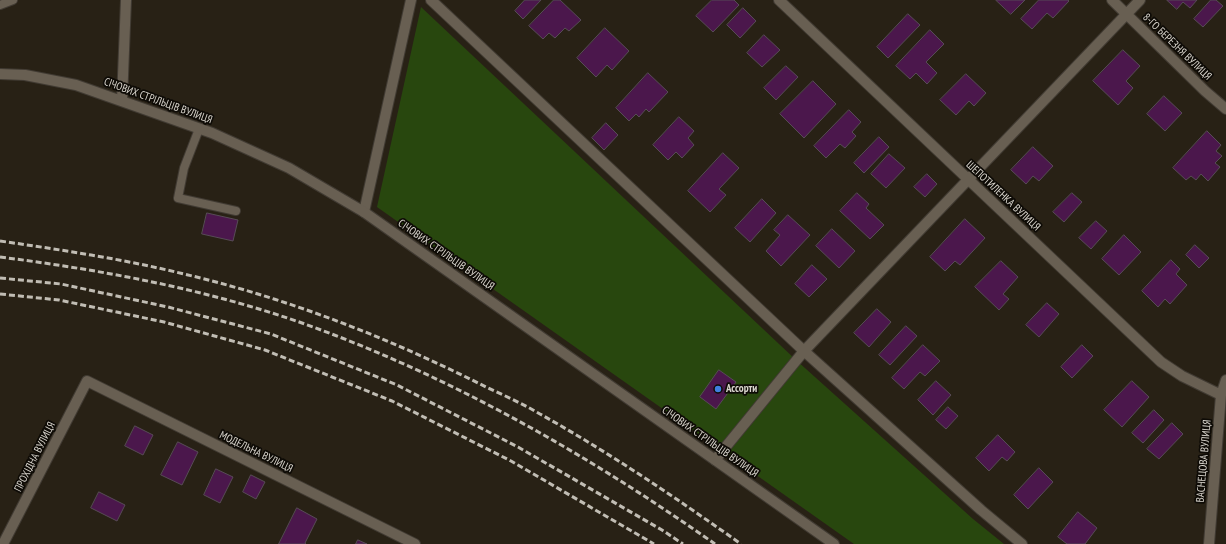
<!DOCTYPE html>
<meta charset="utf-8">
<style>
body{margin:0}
canvas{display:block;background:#282115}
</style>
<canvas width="1226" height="544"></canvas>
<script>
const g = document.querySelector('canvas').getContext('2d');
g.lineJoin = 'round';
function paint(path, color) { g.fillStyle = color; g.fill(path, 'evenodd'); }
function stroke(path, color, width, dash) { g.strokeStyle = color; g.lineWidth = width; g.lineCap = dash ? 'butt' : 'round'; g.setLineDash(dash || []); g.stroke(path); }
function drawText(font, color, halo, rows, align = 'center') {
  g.font = font + ' "PT Sans Narrow",sans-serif'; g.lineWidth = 3.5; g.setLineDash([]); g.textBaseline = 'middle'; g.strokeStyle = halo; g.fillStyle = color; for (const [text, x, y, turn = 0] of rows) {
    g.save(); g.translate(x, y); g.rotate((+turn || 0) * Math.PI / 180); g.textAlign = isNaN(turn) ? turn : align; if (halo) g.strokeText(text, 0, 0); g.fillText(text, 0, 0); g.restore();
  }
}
const green = new Path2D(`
 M 421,7 L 796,360 L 973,519 L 1004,544 L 854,544 L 377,207 Z`);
const building = new Path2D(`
 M 525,0 L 541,0 L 523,19 L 515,11 Z
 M 554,0 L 560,0 L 581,20 L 569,31 L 565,28 L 555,38 L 549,33 L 543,39 L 529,26 Z
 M 712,0 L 734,0 L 739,5 L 713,32 L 696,16 Z
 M 996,0 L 1025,0 L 1011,14 Z
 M 1039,0 L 1068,0 L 1069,1 L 1053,18 L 1047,13 L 1032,29 L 1021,19 Z
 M 1167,0 L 1197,0 L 1190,8 L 1183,2 L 1177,9 Z
 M 1211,0 L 1216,0 L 1223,6 L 1203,27 L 1194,19 Z
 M 743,8 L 756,21 L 740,38 L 727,25 Z
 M 908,14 L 920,25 L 888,58 L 877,47 Z
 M 605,28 L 629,51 L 612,70 L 607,65 L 596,77 L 577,58 Z
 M 930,30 L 944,44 L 926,62 L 937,73 L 927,84 L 916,73 L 910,79 L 896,66 Z
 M 764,35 L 780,50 L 762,67 L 747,53 Z
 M 1123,50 L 1140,66 L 1126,81 L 1133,88 L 1118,105 L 1093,81 Z
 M 786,66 L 798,77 L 776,100 L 764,88 Z
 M 648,73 L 668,92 L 649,112 L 646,109 L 639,117 L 636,114 L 629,121 L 616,108 Z
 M 966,74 L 986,93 L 974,106 L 969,101 L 956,115 L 940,100 Z
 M 813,81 L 836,104 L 804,138 L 780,114 Z
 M 1164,96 L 1182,113 L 1165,131 L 1147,114 Z
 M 849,110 L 861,122 L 852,132 L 856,136 L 845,148 L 840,144 L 826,158 L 814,146 Z
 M 679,117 L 694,131 L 688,138 L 694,145 L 682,158 L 676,152 L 668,160 L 653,145 Z
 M 606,123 L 618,135 L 604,150 L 592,138 Z
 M 1207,131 L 1221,145 L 1216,151 L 1222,156 L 1215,163 L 1220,167 L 1208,181 L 1201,174 L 1196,180 L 1191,176 L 1186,180 L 1173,168 Z
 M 879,137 L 889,147 L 864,173 L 854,163 Z
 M 1033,147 L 1053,166 L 1039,181 L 1033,176 L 1026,184 L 1011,170 Z
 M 723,153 L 739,168 L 719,189 L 726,195 L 710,212 L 688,191 Z
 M 889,154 L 905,168 L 886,188 L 871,174 Z
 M 927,174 L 937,184 L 925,197 L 914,187 Z
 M 857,193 L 869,204 L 866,208 L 884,225 L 870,239 L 840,211 Z
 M 1072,193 L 1082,202 L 1064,222 L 1053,212 Z
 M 762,199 L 776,213 L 750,242 L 735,228 Z
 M 207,213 L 238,220 L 233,241 L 202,234 Z
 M 788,215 L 810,235 L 781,266 L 766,251 L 780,235 L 774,230 Z
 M 965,219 L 985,238 L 960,265 L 955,261 L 945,271 L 930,257 Z
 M 1096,221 L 1107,231 L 1091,249 L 1079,238 Z
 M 832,229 L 855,251 L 839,268 L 816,246 Z
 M 1124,235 L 1141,252 L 1119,275 L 1102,259 Z
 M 1195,245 L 1209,258 L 1199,268 L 1186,255 Z
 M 1171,260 L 1180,269 L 1176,274 L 1187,285 L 1170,304 L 1165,299 L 1158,307 L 1142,291 Z
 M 1001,261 L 1018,277 L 1003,294 L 1009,299 L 999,310 L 975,287 Z
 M 812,265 L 827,279 L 809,297 L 795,284 Z
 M 1047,303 L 1059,314 L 1039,337 L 1026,325 Z
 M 877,309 L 891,322 L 869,347 L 854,333 Z
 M 906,326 L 917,336 L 890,365 L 879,355 Z
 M 923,345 L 940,361 L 925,376 L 920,372 L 904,389 L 892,378 Z
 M 1082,345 L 1093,356 L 1072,378 L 1061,367 Z
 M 719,370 L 736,382 L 716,409 L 700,397 Z
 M 936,381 L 951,395 L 933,415 L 918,400 Z
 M 1132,381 L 1149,397 L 1122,427 L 1104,410 Z
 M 948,407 L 958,416 L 946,429 L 936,420 Z
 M 1154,410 L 1164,420 L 1143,443 L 1132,433 Z
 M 1172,423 L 1183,434 L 1159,459 L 1147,449 Z
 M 135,426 L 153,435 L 143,455 L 125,446 Z
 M 998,435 L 1015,452 L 1007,461 L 1002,457 L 989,471 L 976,458 Z
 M 178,442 L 198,452 L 182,485 L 161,475 Z
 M 1039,468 L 1053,482 L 1028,509 L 1014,495 Z
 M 216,469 L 233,477 L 220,503 L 204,495 Z
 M 251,475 L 265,482 L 256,499 L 243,492 Z
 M 99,492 L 125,505 L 117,521 L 91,508 Z
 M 297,508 L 317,519 L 305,543 L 306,544 L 279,544 Z
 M 1078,512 L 1097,528 L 1085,544 L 1067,544 L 1058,537 Z
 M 358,540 L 367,544 L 356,544 Z`);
const lane = new Path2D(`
 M 0,5 L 13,0
 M 199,129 L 184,168 L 178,198 L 236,211`);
const street = new Path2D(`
 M 431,0 L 804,351 L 981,510 L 1022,544
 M 779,0 L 1161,362 L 1182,376 L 1221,395
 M 1112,0 L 1205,91 L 1226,109
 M 364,212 L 411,0
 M 715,460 L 804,351 L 1140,0
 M 3,544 L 87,381 L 415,544
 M 1209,544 L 1221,395 L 1226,380`);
const secondary = new Path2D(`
 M 0,74 L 25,75 L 76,85 L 212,133 L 289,168 L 364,212 L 834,544
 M 122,101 L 126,0`);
const rail = new Path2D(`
 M 0,241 C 62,250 123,259 184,274 C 286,298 384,336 478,383 C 498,393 520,402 540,414 C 610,453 676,498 741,544
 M 0,257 C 102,270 205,289 302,323 C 450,376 587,454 715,544
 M 0,278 L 61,284 L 168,307 L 271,334 L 397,385 L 518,447 L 662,530 L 683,544
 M 0,294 L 59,300 L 164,322 L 265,350 L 392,401 L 511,461 L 654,544`);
const markers = [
 [718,389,4,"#3f7fe0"]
];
const streetNames = [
 ["8-ГО БЕРЕЗНЯ ВУЛИЦЯ",1177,47,44],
 ["СІЧОВИХ СТРІЛЬЦІВ ВУЛИЦЯ",158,101,20],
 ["ШЕПОТИЛЕНКА ВУЛИЦЯ",1003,196,43],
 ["СІЧОВИХ СТРІЛЬЦІВ ВУЛИЦЯ",446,255,35],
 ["СІЧОВИХ СТРІЛЬЦІВ ВУЛИЦЯ",710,442,35],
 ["МОДЕЛЬНА ВУЛИЦЯ",256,452,26],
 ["ПРОХІДНА ВУЛИЦЯ",35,457,-63],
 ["ВАСНЕЦОВА ВУЛИЦЯ",1204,461,-85]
];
const poiNames = [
 ["Ассорти",726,389]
];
paint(green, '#28470e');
paint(building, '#4b174c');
stroke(building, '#574b56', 1);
stroke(lane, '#413b33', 10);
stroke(street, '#413b33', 12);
stroke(secondary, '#413b33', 12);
stroke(lane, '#685f52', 8);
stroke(street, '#685f52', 10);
stroke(secondary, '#685f52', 10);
stroke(rail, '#c1bdb4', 3, [6, 3]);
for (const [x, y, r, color] of markers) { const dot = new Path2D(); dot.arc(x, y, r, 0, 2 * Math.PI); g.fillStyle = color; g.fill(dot); stroke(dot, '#0e0b06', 1.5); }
drawText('11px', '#d9d5cd', '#0e0b06', streetNames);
drawText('bold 11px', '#d9d5cd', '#0e0b06', poiNames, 'left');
</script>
